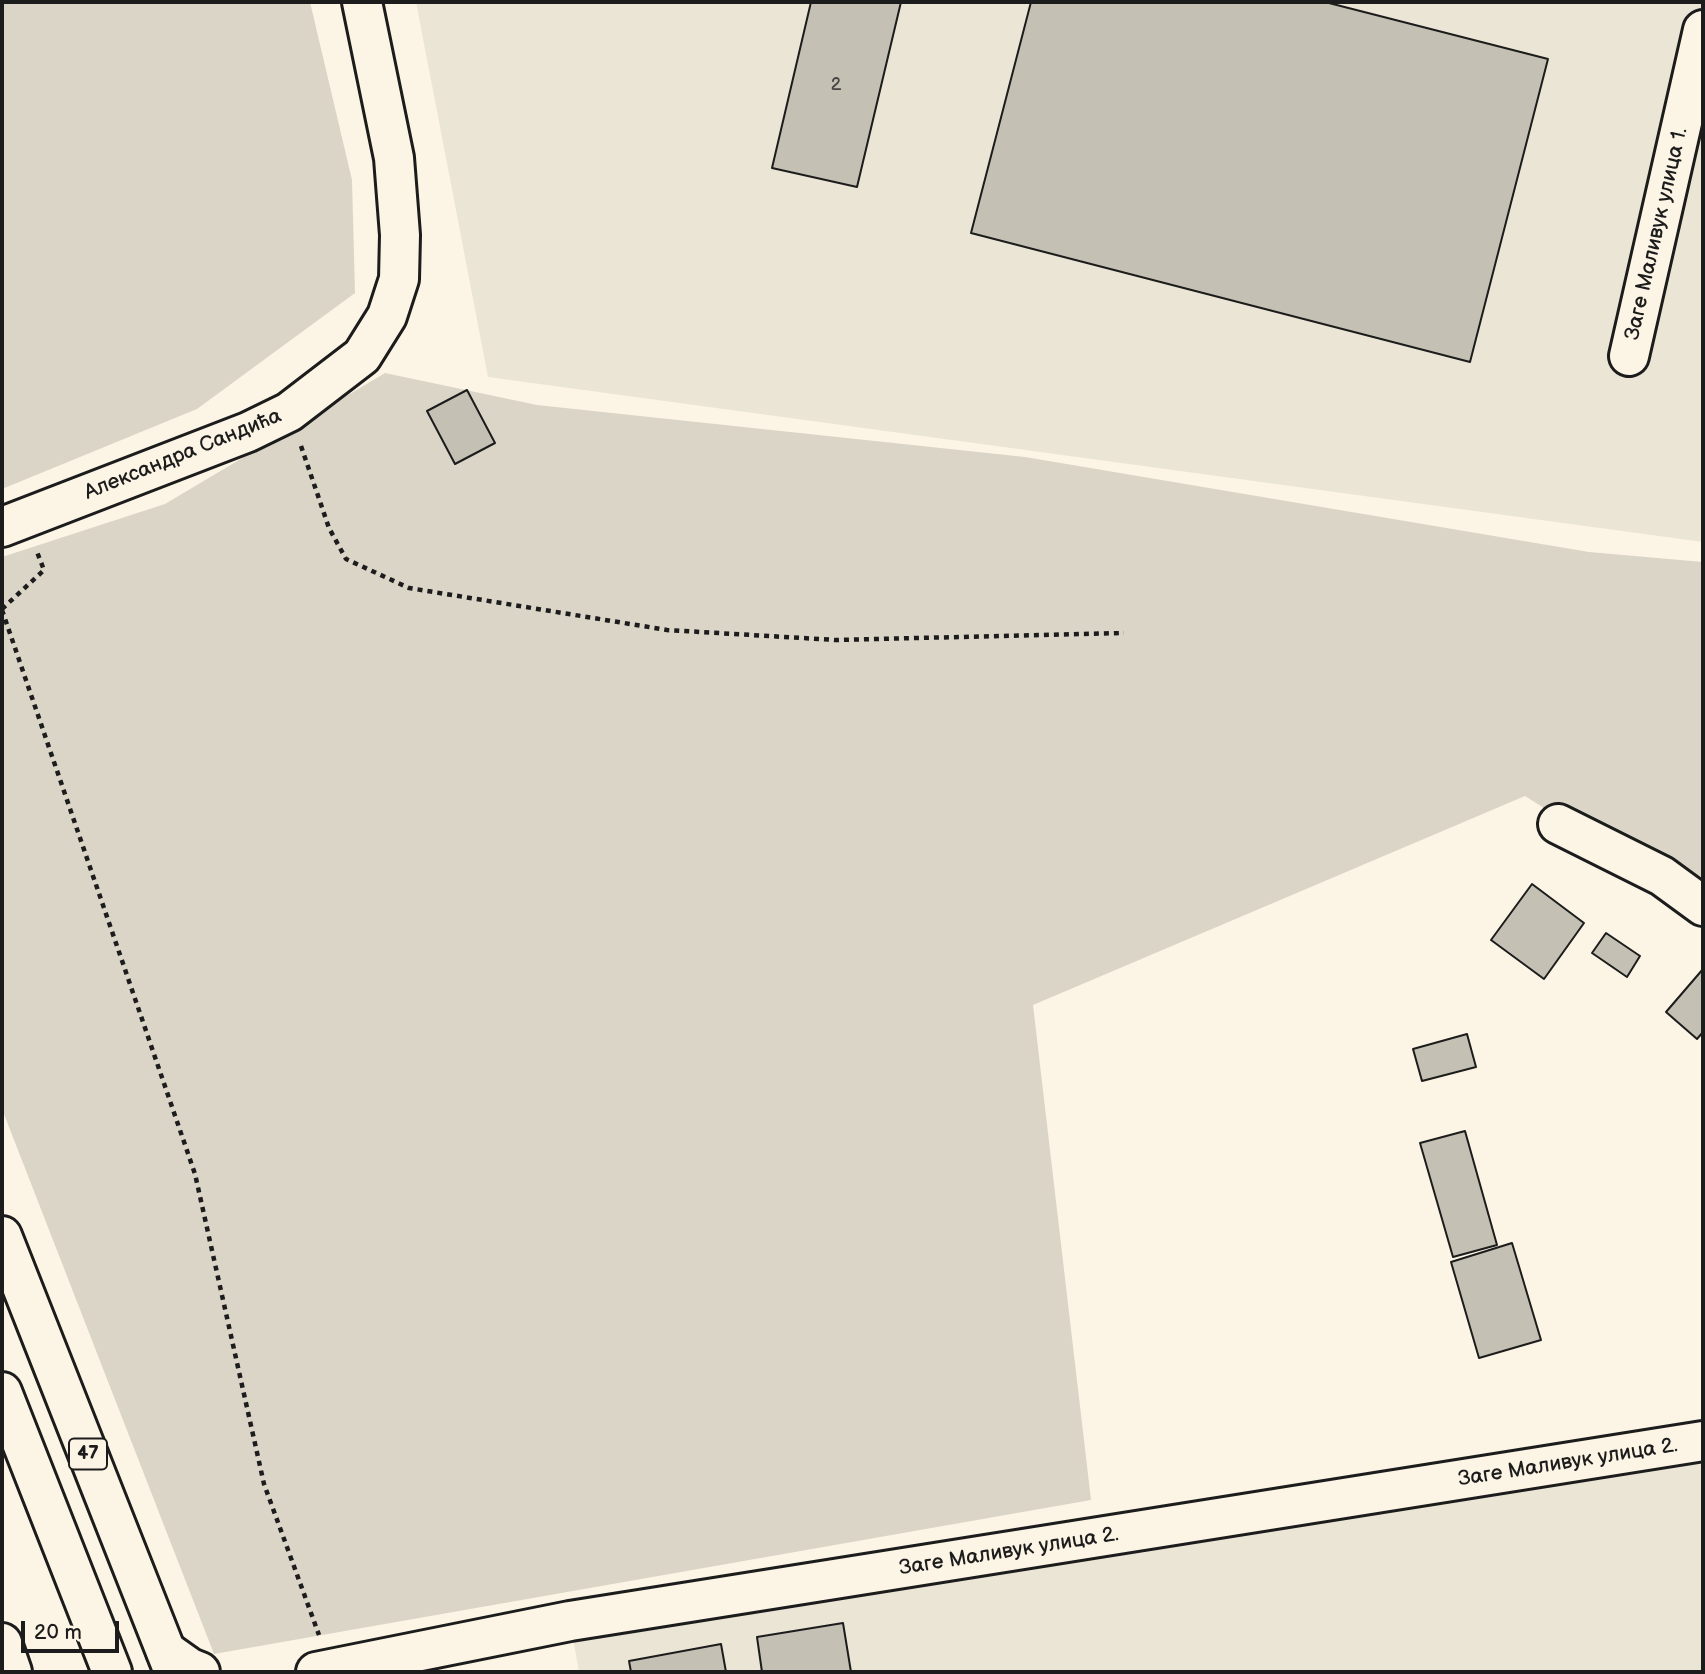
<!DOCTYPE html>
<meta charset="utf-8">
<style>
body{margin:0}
#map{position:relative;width:1705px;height:1674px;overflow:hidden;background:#fcf5e5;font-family:"Balsamiq Sans",sans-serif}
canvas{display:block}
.frame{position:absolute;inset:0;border:4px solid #1c1c1c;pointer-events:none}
.scale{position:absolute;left:21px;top:1621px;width:98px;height:32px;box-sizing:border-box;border:4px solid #1c1c1c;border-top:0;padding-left:9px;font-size:21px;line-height:24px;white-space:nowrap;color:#1c1c1c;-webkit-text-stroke:5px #fcf5e5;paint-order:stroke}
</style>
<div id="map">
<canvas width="1705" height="1674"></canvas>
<div class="frame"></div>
<div class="scale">20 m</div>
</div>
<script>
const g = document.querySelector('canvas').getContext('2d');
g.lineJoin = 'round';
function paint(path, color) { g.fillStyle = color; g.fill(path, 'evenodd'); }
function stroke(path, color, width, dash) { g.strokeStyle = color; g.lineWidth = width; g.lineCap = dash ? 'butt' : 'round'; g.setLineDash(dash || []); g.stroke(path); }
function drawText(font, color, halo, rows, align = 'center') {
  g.font = font + ' "Balsamiq Sans",sans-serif'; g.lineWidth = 5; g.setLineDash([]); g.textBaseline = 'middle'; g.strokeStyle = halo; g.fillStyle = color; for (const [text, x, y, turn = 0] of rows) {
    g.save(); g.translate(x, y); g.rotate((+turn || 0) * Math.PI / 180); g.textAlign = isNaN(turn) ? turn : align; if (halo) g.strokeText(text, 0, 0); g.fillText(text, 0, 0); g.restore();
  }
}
const built = new Path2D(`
 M 416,2 L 1703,2 L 1703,542 L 488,377 Z
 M 1703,1456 L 1703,1672 L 579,1672 L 570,1621 Z`);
const green = new Path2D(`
 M 2,2 L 310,2 L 352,180 L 355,293 L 197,409 L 2,489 Z
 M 385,373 L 537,405 L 1025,457 L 1589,552 L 1703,562 L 1703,908 L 1525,796 L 1033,1005 L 1091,1500 L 214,1654 L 2,1109 L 2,557 L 165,504 Z`);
const building = new Path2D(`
 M 811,2 L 901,2 L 857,187 L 772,168 Z
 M 1031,2 L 1325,2 L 1548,59 L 1470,362 L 971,233 Z
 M 467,390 L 495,443 L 455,464 L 427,411 Z
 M 1532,884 L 1584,923 L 1544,979 L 1491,940 Z
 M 1606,933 L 1640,956 L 1627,977 L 1592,953 Z
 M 1703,969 L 1703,1032 L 1697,1039 L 1666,1012 Z
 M 1467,1034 L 1476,1067 L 1422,1081 L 1413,1049 Z
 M 1465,1131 L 1497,1245 L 1453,1257 L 1420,1143 Z
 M 1512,1243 L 1541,1340 L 1479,1358 L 1451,1262 Z
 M 843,1623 L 851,1672 L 762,1672 L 757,1637 Z
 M 721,1644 L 726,1672 L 631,1672 L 629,1661 Z`);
const path = new Path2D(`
 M 301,446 L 329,528 L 346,559 L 409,588 L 667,630 L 836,640 L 1124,633
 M 2,609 L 44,570 L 37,552
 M 2,610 L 195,1174 L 264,1484 L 319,1635`);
const minor = new Path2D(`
 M 1629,356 L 1703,30
 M 2,527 L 248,432 L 289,412 L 362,356 L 387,316 L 399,279 L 400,235 L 394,158 L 362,2
 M 1558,824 L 1662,876 L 1703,906
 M 2,1643 L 12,1672
 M 166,1651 L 190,1668 L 200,1672
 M 316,1672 L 570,1621 L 1703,1441`);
const major = new Path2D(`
 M 2,1236 L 174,1672
 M 2,1392 L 112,1672`);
const numberNames = [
 ["2",836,85]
];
const shields = [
 [88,1454,38]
];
const shieldNames = [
 ["47",88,1454]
];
const streetNames = [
 ["Заге Маливук улица 1.",1657,234,-77],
 ["Александра Сандића",183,455,-22],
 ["Заге Маливук улица 2.",1568,1463,-9],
 ["Заге Маливук улица 2.",1009,1552,-9]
];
paint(built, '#ebe5d6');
paint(green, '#dbd5c8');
paint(building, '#c4c0b3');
stroke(building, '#1c1c1c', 2);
stroke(minor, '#1c1c1c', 44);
stroke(major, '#1c1c1c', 44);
stroke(path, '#1c1c1c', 4.5, [5, 5]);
stroke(minor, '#fcf5e5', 38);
stroke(major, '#fcf5e5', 38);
drawText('18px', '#464542', null, numberNames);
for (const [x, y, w] of shields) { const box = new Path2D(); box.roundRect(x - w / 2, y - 15.5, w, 31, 5); g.fillStyle = '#fcf5e5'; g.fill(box); stroke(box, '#1c1c1c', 2); }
drawText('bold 19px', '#1c1c1c', null, shieldNames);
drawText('21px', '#1c1c1c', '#fcf5e5', streetNames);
</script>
